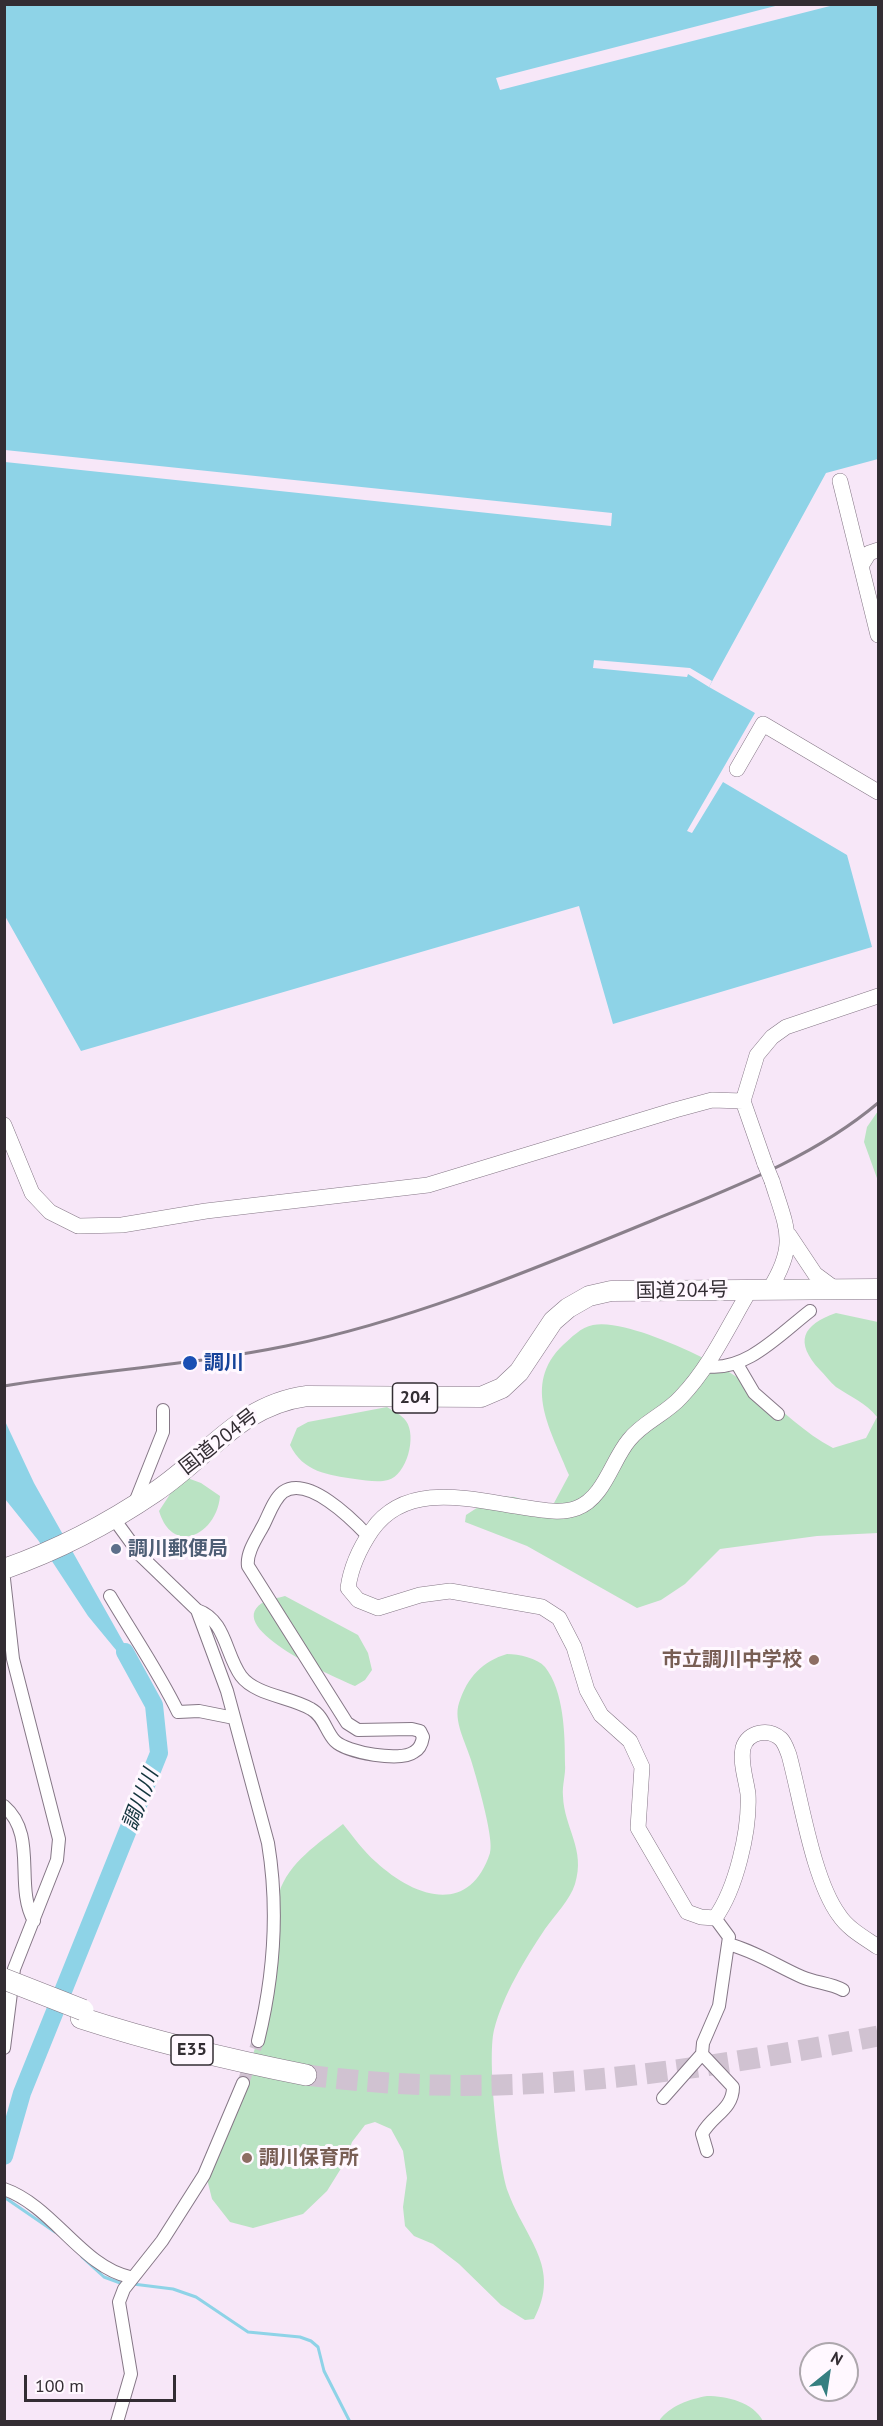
<!DOCTYPE html>
<meta charset="utf-8">
<style>
body{margin:0}
#map{position:relative;width:883px;height:2426px;overflow:hidden;background:#f7e7f8;font-family:"PT Sans",sans-serif}
canvas{display:block}
.frame{position:absolute;inset:0;border:6px solid #332d33;pointer-events:none}
.north{position:absolute;left:799px;top:2342px;width:60px;height:60px;box-sizing:border-box;background:#fff8ff;border:2px solid #ada7ad;border-radius:50%;rotate:30deg;font-size:16px;font-weight:700;line-height:24px;text-align:center;color:#332d33}
.north::after{content:'';display:block;margin:auto;width:21px;height:27px;background:#367f81;clip-path:polygon(50% 0,100% 100%,50% 72%,0 100%)}
.scale{position:absolute;left:24px;top:2375px;width:152px;height:27px;box-sizing:border-box;border:3px solid #332d33;border-top:0;padding-left:8px;font-size:18px;line-height:21px;white-space:nowrap;color:#332d33;-webkit-text-stroke:4px #fff8ff;paint-order:stroke}
</style>
<div id="map">
<canvas width="883" height="2426"></canvas>
<div class="frame"></div>
<div class="north">N</div>
<div class="scale">100 m</div>
</div>
<script>
const g = document.querySelector('canvas').getContext('2d');
g.lineJoin = 'round';
function paint(path, color) { g.fillStyle = color; g.fill(path, 'evenodd'); }
function stroke(path, color, width, dash) { g.strokeStyle = color; g.lineWidth = width; g.lineCap = dash ? 'butt' : 'round'; g.setLineDash(dash || []); g.stroke(path); }
function drawText(font, color, halo, rows, align = 'center') {
  g.font = font + ' "PT Sans","Noto Sans JP",sans-serif'; g.lineWidth = 6; g.setLineDash([]); g.textBaseline = 'middle'; g.strokeStyle = halo; g.fillStyle = color; for (const [text, x, y, turn = 0] of rows) {
    g.save(); g.translate(x, y); g.rotate((+turn || 0) * Math.PI / 180); g.textAlign = isNaN(turn) ? turn : align; if (halo) g.strokeText(text, 0, 0); g.fillText(text, 0, 0); g.restore();
  }
}
const green = new Path2D(`
 M 878,1111 L 878,1181 L 864,1142 L 867,1127 Z
 M 836,1313 L 878,1322 L 878,1533 L 817,1536 L 720,1549 L 685,1584 L 661,1600 L 637,1608 L 527,1546 L 465,1522 L 466,1515 L 495,1496 L 515,1497 L 536,1505 L 554,1503 L 569,1475 C 552,1432 521,1385 563,1345 C 571,1338 581,1327 593,1325 C 609,1322 631,1329 647,1334 C 686,1348 723,1366 756,1390 C 783,1410 804,1433 833,1448 L 866,1438 L 877,1417 C 866,1403 851,1397 836,1387 C 830,1382 825,1375 820,1370 C 794,1342 802,1325 836,1313 Z
 M 387,1407 C 393,1411 401,1414 406,1421 C 417,1436 407,1475 388,1480 C 378,1483 365,1480 355,1479 C 328,1475 303,1472 290,1445 L 297,1428 L 308,1422 Z
 M 182,1476 L 201,1483 L 220,1496 C 217,1534 173,1557 159,1511 Z
 M 285,1596 L 358,1635 L 368,1653 L 372,1670 L 365,1680 L 355,1686 C 339,1679 222,1629 262,1603 C 269,1599 278,1598 285,1596 Z
 M 507,1654 C 519,1654 537,1658 545,1667 C 564,1691 565,1734 565,1764 C 566,1774 562,1785 563,1796 C 564,1828 586,1849 575,1884 C 570,1900 555,1915 545,1929 C 525,1959 503,1995 494,2030 C 487,2059 498,2163 508,2192 C 525,2239 562,2267 534,2319 L 525,2320 L 501,2305 L 459,2264 L 433,2244 L 414,2236 L 405,2226 L 403,2207 L 407,2178 L 403,2151 L 391,2129 L 375,2122 L 365,2125 L 352,2142 L 345,2162 L 327,2191 L 303,2214 L 253,2228 L 230,2222 L 212,2199 L 207,2179 L 246,2078 L 261,2028 L 279,1893 C 289,1862 318,1844 343,1824 C 353,1836 363,1851 376,1862 C 414,1897 469,1917 490,1853 C 495,1840 476,1776 471,1760 C 466,1743 453,1721 459,1703 C 467,1677 483,1661 507,1654 Z
 M 707,2396 C 727,2396 753,2402 763,2421 L 659,2421 C 669,2406 690,2399 707,2396 Z`);
const water = new Path2D(`
 M 4,5 L 878,5 L 878,459 L 826,473 L 709,687 L 755,713 L 687,831 L 692,833 L 723,782 L 847,855 L 872,947 L 613,1024 L 579,906 L 81,1051 L 5,916 Z
 M 4,1419 L 34,1483 L 139,1670 L 135,1673 L 88,1616 L 38,1540 L 5,1499 Z`);
const pier = new Path2D(`
 M 783,4 L 834,5 L 500,90 L 496,78 Z
 M 5,450 L 612,513 L 611,526 L 5,462 Z
 M 594,660 L 690,668 L 712,681 L 709,687 L 688,674 L 687,677 L 593,668 Z`);
const stream = new Path2D(`
 M 4,2197 L 55,2232
 M 82,2257 L 104,2277 L 123,2284
 M 133,2284 L 173,2289 L 196,2297 L 248,2332 L 300,2337 L 311,2341 L 318,2347 L 324,2371 L 350,2422`);
const river = new Path2D(`
 M 4,2156 L 22,2093 L 159,1753 L 154,1705 L 125,1652`);
const minorTunnel = new Path2D(`
 M 243,2083 L 258,2041`);
const motorwayTunnel = new Path2D(`
 M 306,2075 C 348,2080 390,2084 433,2085 C 581,2089 733,2064 878,2036`);
const minor = new Path2D(`
 M 737,1364 L 754,1393 L 778,1414
 M 705,1366 C 745,1373 780,1334 810,1311
 M 134,1505 L 163,1432 L 163,1410
 M 114,1519 L 141,1556 L 197,1610 L 227,1691 L 268,1843 C 279,1910 274,1976 258,2041
 M 4,1579 L 13,1659 L 59,1839 L 57,1860 L 14,1969 L 4,2048
 M 110,1596 C 133,1635 158,1671 178,1712 L 199,1711 L 234,1718
 M 197,1610 C 226,1620 225,1654 241,1676 C 255,1695 291,1697 311,1709 C 324,1716 326,1732 335,1741 C 347,1753 401,1762 414,1752 C 420,1749 422,1743 423,1737 L 420,1731 L 412,1729 L 358,1730 L 347,1723 L 248,1566 C 246,1552 258,1536 264,1524 C 269,1514 274,1499 283,1492 C 308,1475 352,1519 368,1536
 M 4,1806 C 38,1835 14,1886 34,1921
 M 728,1944 C 755,1951 777,1966 802,1977 C 816,1983 830,1983 843,1990
 M 663,2098 L 702,2054
 M 707,2151 L 702,2134 C 712,2115 733,2110 733,2087 L 702,2054 L 703,2043 L 719,2006 L 729,1937 L 715,1918
 M 4,2189 C 53,2206 82,2267 130,2277
 M 117,2422 L 131,2374 L 119,2302 L 124,2289 L 162,2241 L 204,2175 L 243,2083`);
const tertiary = new Path2D(`
 M 840,481 L 861,566
 M 878,550 L 869,553 L 861,566 L 878,635
 M 737,769 L 763,724 L 878,792
 M 4,1125 L 32,1193 L 50,1212 L 78,1226 L 122,1225 L 206,1211 L 428,1185 L 675,1110 L 712,1100 L 743,1101
 M 765,1164 L 743,1101 L 757,1055 L 772,1037 L 786,1027 L 878,996
 M 789,1235 L 815,1274 L 838,1291
 M 750,1290 C 729,1325 710,1367 681,1397 C 666,1414 643,1422 629,1440 C 612,1460 604,1498 577,1508 C 561,1514 544,1510 528,1508 C 475,1501 408,1479 372,1530 C 359,1549 351,1566 348,1588 L 358,1600 L 378,1608 L 420,1595 L 450,1591 L 542,1607 L 559,1618 L 574,1647 L 587,1690 L 601,1715 L 630,1741 L 642,1767 L 638,1828 L 687,1912 L 701,1917 L 715,1918 C 736,1889 750,1830 748,1794 C 746,1779 740,1763 743,1748 C 748,1731 769,1728 781,1739 C 785,1743 787,1750 789,1755 C 801,1799 813,1880 839,1915 C 848,1929 865,1938 878,1947
 M 769,1290 C 798,1244 787,1229 772,1181`);
const trunk = new Path2D(`
 M 4,1569 C 58,1550 108,1524 155,1492 C 209,1456 239,1405 307,1396 L 481,1397 L 502,1388 L 519,1372 L 553,1321 L 568,1308 L 589,1296 L 611,1291 L 878,1289`);
const motorway = new Path2D(`
 M 81,2018 C 155,2042 230,2060 306,2075`);
const rail = new Path2D(`
 M 4,1386 C 98,1370 193,1365 286,1346 C 414,1320 536,1268 656,1219 C 734,1187 814,1157 878,1103`);
const tertiaryBridge = new Path2D(`
 M 765,1164 L 772,1181`);
const motorwayBridge = new Path2D(`
 M 4,1979 L 83,2010`);
const markers = [
 [190,1363,8,"#1a4fb4"],
 [116,1549,6,"#5c6f8a"],
 [814,1660,6,"#8d6e63"],
 [247,2158,6,"#8d6e63"]
];
const shields = [
 [415,1398,45],
 [192,2050,42]
];
const shieldNames = [
 ["204",415,1398],
 ["E35",192,2050]
];
const streetNames = [
 ["国道204号",682,1291,-1],
 ["国道204号",219,1442,-38]
];
const transitNames = [
 ["調川",204,1363]
];
const serviceNames = [
 ["調川郵便局",128,1549]
];
const educationNames = [
 ["市立調川中学校",802,1660],
 ["調川保育所",259,2158,"left"]
];
const waterNames = [
 ["調川川",141,1800,-69]
];
paint(green, '#bae3c3');
paint(water, '#8ed3e7');
paint(pier, '#f7e7f8');
stroke(stream, '#8ed3e7', 3);
stroke(river, '#8ed3e7', 18);
stroke(minorTunnel, '#d0c2d1', 12, [12, 6]);
stroke(motorwayTunnel, '#d0c2d1', 21, [21, 10]);
stroke(minor, '#857786', 14);
stroke(tertiary, '#857786', 16);
stroke(trunk, '#857786', 21);
stroke(motorway, '#857786', 22);
stroke(minor, '#fff', 12);
stroke(tertiary, '#fff', 15);
stroke(trunk, '#fff', 20);
stroke(motorway, '#fff', 21);
stroke(rail, '#8a808b', 3);
stroke(tertiaryBridge, '#857786', 16, []);
stroke(motorwayBridge, '#857786', 22, []);
stroke(tertiaryBridge, '#fff', 15);
stroke(motorwayBridge, '#fff', 21);
for (const [x, y, r, color] of markers) { const dot = new Path2D(); dot.arc(x, y, r, 0, 2 * Math.PI); g.fillStyle = color; g.fill(dot); stroke(dot, '#fff8ff', 2); }
for (const [x, y, w] of shields) { const box = new Path2D(); box.roundRect(x - w / 2, y - 15, w, 30, 4.5); g.fillStyle = '#fff8ff'; g.fill(box); stroke(box, '#332d33', 1.5); }
drawText('bold 18px', '#332d33', null, shieldNames);
drawText('20px', '#332d33', '#fff8ff', streetNames);
drawText('bold 20px', '#164399', '#fff8ff', transitNames, 'left');
drawText('bold 20px', '#4e5e75', '#fff8ff', serviceNames, 'left');
drawText('bold 20px', '#785e54', '#fff8ff', educationNames, 'right');
drawText('italic 21px', '#13343d', '#fff8ff', waterNames);
</script>
